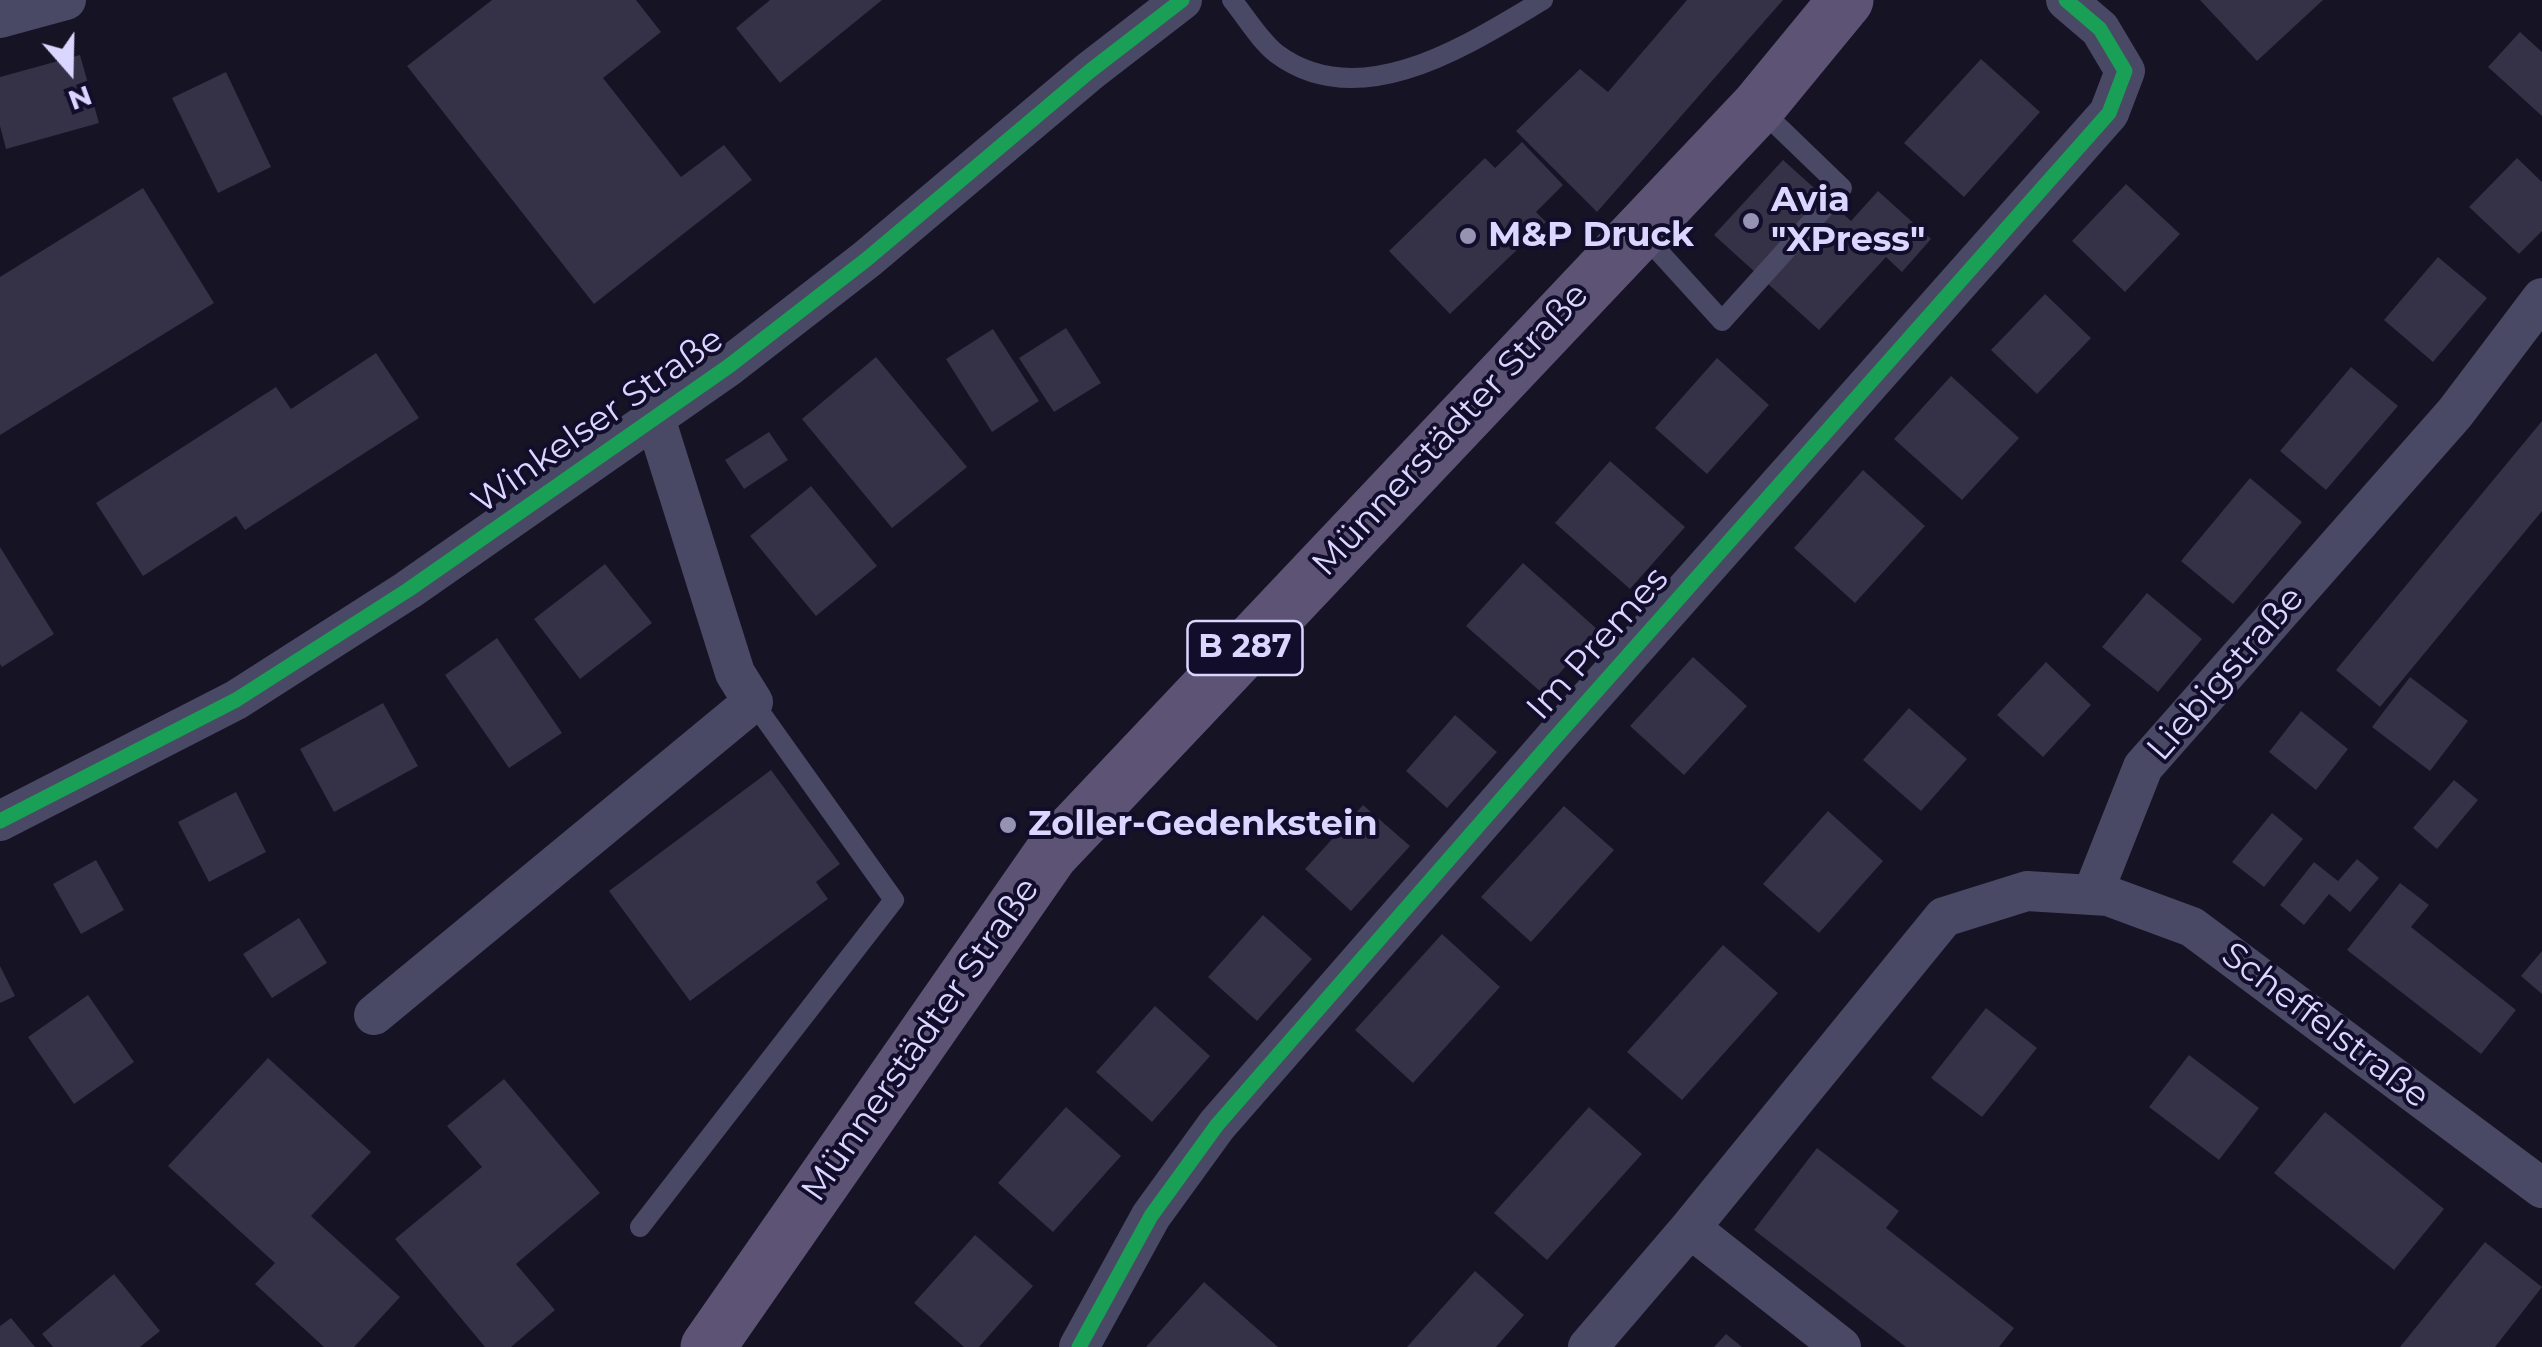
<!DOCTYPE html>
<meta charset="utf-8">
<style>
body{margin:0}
#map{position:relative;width:2542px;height:1347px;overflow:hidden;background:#161324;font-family:Montserrat,sans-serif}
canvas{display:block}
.north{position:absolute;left:20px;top:20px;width:100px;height:100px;-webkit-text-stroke:8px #120d2a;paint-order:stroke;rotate:160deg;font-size:28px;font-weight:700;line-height:40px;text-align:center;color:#dad6ff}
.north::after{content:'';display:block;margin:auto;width:35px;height:45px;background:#dad6ff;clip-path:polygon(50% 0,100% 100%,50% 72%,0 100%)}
</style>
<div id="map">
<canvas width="2542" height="1347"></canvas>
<div class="north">N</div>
</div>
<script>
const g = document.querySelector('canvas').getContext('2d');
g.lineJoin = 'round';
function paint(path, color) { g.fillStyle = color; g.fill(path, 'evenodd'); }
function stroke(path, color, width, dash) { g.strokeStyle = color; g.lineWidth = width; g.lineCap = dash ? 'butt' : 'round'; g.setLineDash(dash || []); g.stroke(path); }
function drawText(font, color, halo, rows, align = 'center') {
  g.font = font + ' Montserrat,sans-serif'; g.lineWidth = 8; g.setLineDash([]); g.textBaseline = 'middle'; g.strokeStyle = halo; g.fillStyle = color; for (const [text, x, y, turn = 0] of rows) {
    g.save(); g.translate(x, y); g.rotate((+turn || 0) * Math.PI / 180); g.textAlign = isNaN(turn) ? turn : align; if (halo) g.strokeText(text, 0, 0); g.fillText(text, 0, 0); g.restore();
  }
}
const building = new Path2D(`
 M 492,0 L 636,0 L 661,32 L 603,78 L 681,177 L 724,145 L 752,180 L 594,304 L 407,66 Z
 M 770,0 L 882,0 L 780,83 L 736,28 Z
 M 1687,0 L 1783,0 L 1597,212 L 1516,131 L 1580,69 L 1608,92 Z
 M 2200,0 L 2323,0 L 2257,61 Z
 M 2520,32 L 2542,52 L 2542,116 L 2488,67 Z
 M 80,55 L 99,123 L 6,149 L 0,126 L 0,77 Z
 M 1981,59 L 2040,112 L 1964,197 L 1904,143 Z
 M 226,72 L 271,167 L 218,193 L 172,98 Z
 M 1522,142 L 1563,185 L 1536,212 L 1546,222 L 1450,314 L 1389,251 L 1485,158 L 1495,168 Z
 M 2517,158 L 2542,182 L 2542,231 L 2519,254 L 2469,207 Z
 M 1783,160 L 1851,221 L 1878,191 L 1931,239 L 1902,272 L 1886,257 L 1819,330 L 1714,235 Z
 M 2126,184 L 2180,234 L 2125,292 L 2072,241 Z
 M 143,188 L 214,303 L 0,435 L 0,277 Z
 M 2438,257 L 2487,298 L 2433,362 L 2384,320 Z
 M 2045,294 L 2091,338 L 2037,394 L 1991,350 Z
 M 1066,328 L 1101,383 L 1054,412 L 1019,358 Z
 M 993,329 L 1039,401 L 992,432 L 946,359 Z
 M 376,353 L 419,418 L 245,530 L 236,516 L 143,576 L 96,503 L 276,387 L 291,409 Z
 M 876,357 L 967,467 L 892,528 L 802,419 Z
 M 1717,358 L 1769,405 L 1707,474 L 1655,428 Z
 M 2351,367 L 2398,406 L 2326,490 L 2280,451 Z
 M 1951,376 L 2019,438 L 1962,500 L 1894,439 Z
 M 2542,421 L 2542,511 L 2380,707 L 2336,670 Z
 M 769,432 L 788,460 L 744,489 L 725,460 Z
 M 1610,461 L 1685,527 L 1630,589 L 1555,523 Z
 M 1863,470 L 1925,526 L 1855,603 L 1794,548 Z
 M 2250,478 L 2302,522 L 2233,604 L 2181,561 Z
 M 811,486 L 877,566 L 816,616 L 750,536 Z
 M 0,547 L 54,634 L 2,667 L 0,664 Z
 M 1523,563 L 1598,630 L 1542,693 L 1466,626 Z
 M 605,564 L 652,623 L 580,679 L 534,619 Z
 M 2147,593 L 2202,639 L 2158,692 L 2102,647 Z
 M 497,638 L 562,733 L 509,768 L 445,675 Z
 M 1693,657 L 1747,706 L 1684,775 L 1630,726 Z
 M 2046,662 L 2091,705 L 2043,757 L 1997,715 Z
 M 2410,677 L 2468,721 L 2430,771 L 2372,727 Z
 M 383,703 L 418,766 L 334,812 L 300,749 Z
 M 1909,708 L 1967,759 L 1921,811 L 1863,760 Z
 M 2301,711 L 2348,749 L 2316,790 L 2269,752 Z
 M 1455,715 L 1497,752 L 1447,808 L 1406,771 Z
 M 771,770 L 840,864 L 816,882 L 828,899 L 690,1001 L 609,891 Z
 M 2454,780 L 2478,800 L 2437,849 L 2413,828 Z
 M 236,792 L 266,852 L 209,882 L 178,822 Z
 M 1363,805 L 1410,846 L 1351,911 L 1305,869 Z
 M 1564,806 L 1614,850 L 1531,942 L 1481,897 Z
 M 1828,811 L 1883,861 L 1819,933 L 1763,884 Z
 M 2272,813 L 2303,839 L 2264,887 L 2232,862 Z
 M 2357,859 L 2379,878 L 2350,912 L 2329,894 L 2304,925 L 2280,905 L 2314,862 L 2338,881 Z
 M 96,860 L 124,910 L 81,934 L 53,884 Z
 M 2400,883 L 2429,905 L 2411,927 L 2516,1010 L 2481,1054 L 2347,950 Z
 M 1263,915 L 1312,959 L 1257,1021 L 1208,977 Z
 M 299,918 L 327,963 L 272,998 L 243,954 Z
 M 1442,934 L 1500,987 L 1413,1083 L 1355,1030 Z
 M 1723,945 L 1778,993 L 1682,1100 L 1627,1052 Z
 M 2542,951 L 2542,994 L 2521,976 Z
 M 0,966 L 15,996 L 0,1003 Z
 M 88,995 L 134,1062 L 74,1104 L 28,1037 Z
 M 1155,1006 L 1210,1056 L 1152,1122 L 1096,1072 Z
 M 1986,1008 L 2037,1048 L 1982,1117 L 1931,1078 Z
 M 2189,1055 L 2259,1108 L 2219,1160 L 2149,1107 Z
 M 268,1058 L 371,1152 L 311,1216 L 400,1297 L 354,1347 L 324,1347 L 255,1284 L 275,1263 L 168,1166 Z
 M 504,1079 L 600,1193 L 516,1264 L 555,1310 L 511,1347 L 485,1347 L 395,1239 L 482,1167 L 447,1126 Z
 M 1066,1107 L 1121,1156 L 1053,1232 L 998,1183 Z
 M 1589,1107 L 1642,1154 L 1547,1260 L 1494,1213 Z
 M 2325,1112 L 2444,1209 L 2394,1270 L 2274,1173 Z
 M 1817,1148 L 1899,1211 L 1886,1228 L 2014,1328 L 1999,1347 L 1906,1347 L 1754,1230 Z
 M 975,1235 L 1033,1286 L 979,1347 L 964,1347 L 914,1303 Z
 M 2485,1242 L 2542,1287 L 2495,1347 L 2400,1347 Z
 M 1475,1271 L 1524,1315 L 1496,1347 L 1407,1347 Z
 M 114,1274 L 160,1331 L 140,1347 L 53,1347 L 42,1334 Z
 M 1204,1282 L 1278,1347 L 1146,1347 Z
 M 11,1318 L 35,1347 L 0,1347 L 0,1326 Z
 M 1726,1334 L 1742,1347 L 1714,1347 Z`);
const service = new Path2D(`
 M 1232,0 C 1246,17 1260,41 1277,54 C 1361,116 1469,44 1543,0
 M 1641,232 L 1722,321 L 1842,188 L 1758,107
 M 640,1227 L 894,900 L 753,702`);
const minor = new Path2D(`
 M 0,18 L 66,0
 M 0,821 L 236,700 L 408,590 L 729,366 L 867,259 L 1090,71 L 1182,0
 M 2093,893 L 2143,767 L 2455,413 L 2542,298
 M 374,1015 L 753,702 L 735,673 L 655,418
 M 1690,1228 L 1841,1347
 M 1079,1347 L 1151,1216 L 1217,1125 L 1554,739 L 2109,113 L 2125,71 L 2100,29 L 2066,0
 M 1588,1347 L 1690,1228 L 1944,917 L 2027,891 L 2108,896 L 2192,927 L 2542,1188`);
const primary = new Path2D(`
 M 708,1347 L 1051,854 L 1758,107 L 1846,0`);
const cycleway = new Path2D(`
 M 0,821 L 236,700 L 408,590 L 729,366 L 867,259 L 1090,71 L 1182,0
 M 1079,1347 L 1151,1216 L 1217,1125 L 1554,739 L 2109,113 L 2125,71 L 2100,29 L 2066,0`);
const markers = [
 [1751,221,10,"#9592b2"],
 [1468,236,10,"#9592b2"],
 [1008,825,10,"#9592b2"]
];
const shields = [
 [1245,648,115]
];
const shieldNames = [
 ["B 287",1245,648]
];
const poiNames = [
 ["Avia",1771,201],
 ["\"XPress\"",1771,241],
 ["M&P Druck",1488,236],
 ["Zoller-Gedenkstein",1028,825]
];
const streetNames = [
 ["Winkelser Straße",598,421,-35],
 ["Münnerstädter Straße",1451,430,-47],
 ["Im Premes",1598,644,-48],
 ["Liebigstraße",2226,674,-49],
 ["Scheffelstraße",2325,1026,37],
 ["Münnerstädter Straße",921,1040,-55]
];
paint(building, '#353146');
stroke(service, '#494865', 20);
stroke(minor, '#494865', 40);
stroke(primary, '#5d5375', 55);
stroke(cycleway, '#1a9f57', 15);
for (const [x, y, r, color] of markers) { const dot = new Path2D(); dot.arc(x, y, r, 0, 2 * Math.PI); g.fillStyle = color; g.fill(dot); stroke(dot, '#120d2a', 4); }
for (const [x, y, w] of shields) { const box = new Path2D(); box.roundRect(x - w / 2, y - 27, w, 54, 8); g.fillStyle = '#120d2a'; g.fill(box); stroke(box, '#dad6ff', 2.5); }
drawText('bold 32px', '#dad6ff', null, shieldNames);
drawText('bold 35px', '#dad6ff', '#120d2a', poiNames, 'left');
drawText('35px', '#dad6ff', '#120d2a', streetNames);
</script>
